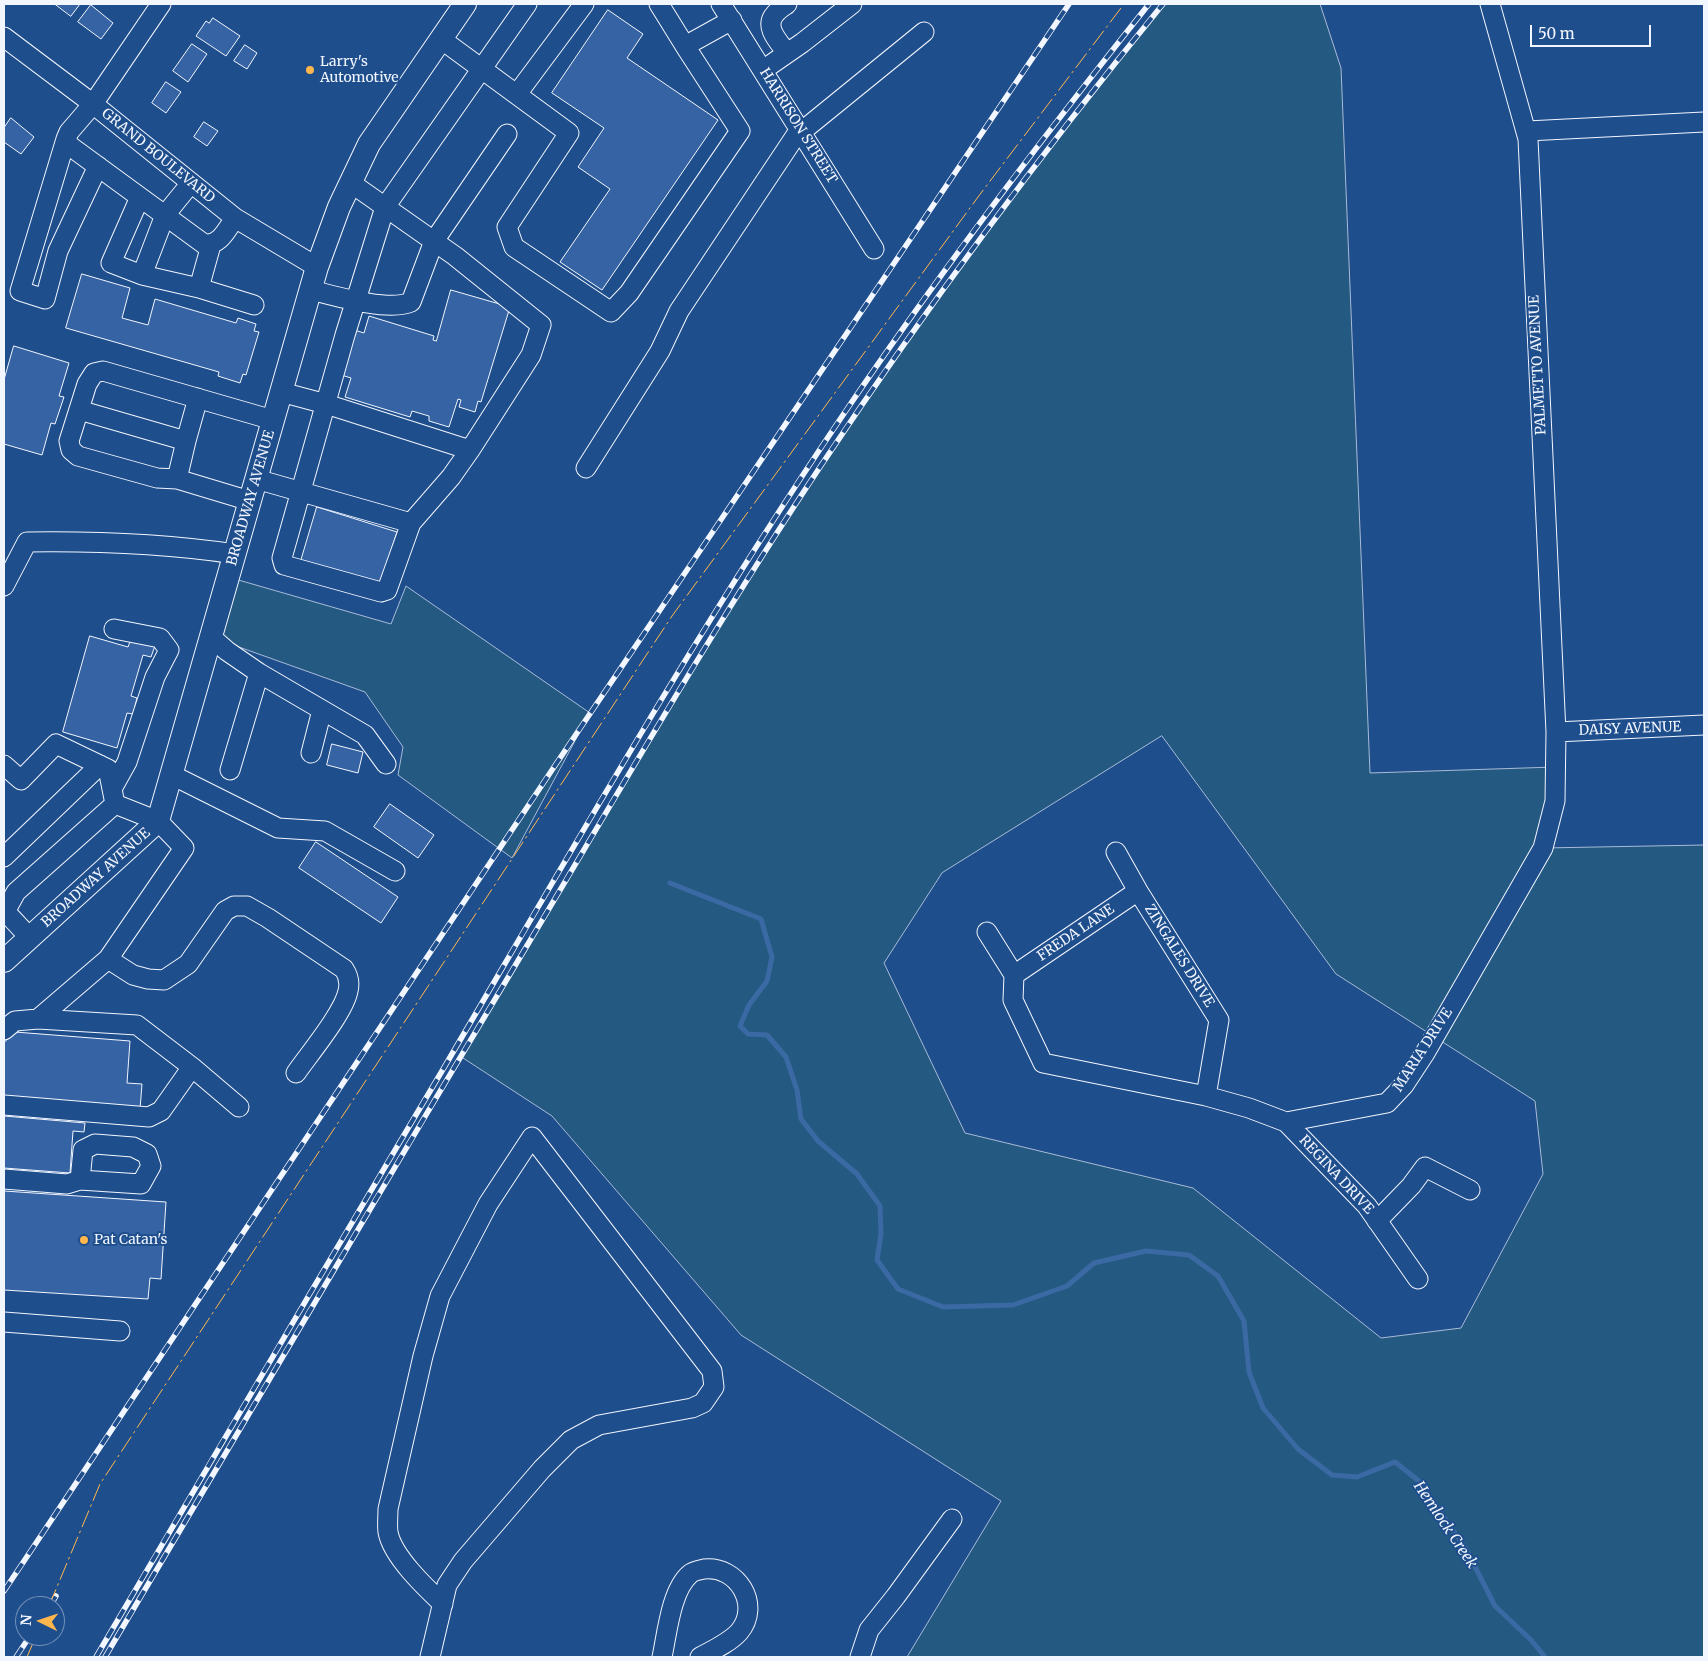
<!DOCTYPE html>
<style>
body{margin:0}
#map{position:relative;width:1708px;height:1661px;overflow:hidden;background:#1f4e8c;font-family:Merriweather,serif}
canvas{display:block}
.frame{position:absolute;inset:0;border:5px solid #f2f6ff;pointer-events:none}
.north{position:absolute;left:15px;top:1596px;width:50px;height:50px;box-sizing:border-box;background:#1f4e8c;border:1px solid #7391ba;border-radius:50%;rotate:274deg;font-size:14px;font-weight:700;line-height:20px;text-align:center;color:#f2f6ff}
.north::after{content:'';display:block;margin:auto;width:18px;height:22px;background:#ffb74d;clip-path:polygon(50% 0,100% 100%,50% 72%,0 100%)}
.scale{position:absolute;left:1530px;top:25px;width:121px;height:22px;box-sizing:border-box;border:2px solid #f2f6ff;border-top:0;padding-left:6px;font-size:15px;line-height:18px;white-space:nowrap;color:#f2f6ff;-webkit-text-stroke:4px #1f4e8c;paint-order:stroke}
</style>
<div id="map">
<canvas width="1708" height="1661"></canvas>
<div class="frame"></div>
<div class="north">N</div>
<div class="scale">50 m</div>
</div>
<script>
const g = document.querySelector('canvas').getContext('2d');
g.lineJoin = 'round';
function paint(path, color) { g.fillStyle = color; g.fill(path, 'evenodd'); }
function stroke(path, color, width, dash) { g.strokeStyle = color; g.lineWidth = width; g.lineCap = dash ? 'butt' : 'round'; g.setLineDash(dash || []); g.stroke(path); }
function drawText(font, color, halo, rows, align = 'center') {
  g.font = font + ' Merriweather,serif'; g.lineWidth = 4; g.setLineDash([]); g.textBaseline = 'middle'; g.strokeStyle = halo; g.fillStyle = color; for (const [text, x, y, turn = 0] of rows) {
    g.save(); g.translate(x, y); g.rotate((+turn || 0) * Math.PI / 180); g.textAlign = isNaN(turn) ? turn : align; if (halo) g.strokeText(text, 0, 0); g.fillText(text, 0, 0); g.restore();
  }
}
const green = new Path2D(`
 M 1163,4 L 1320,4 L 1341,68 L 1370,773 L 1555,767 L 1543,848 L 1704,845 L 1704,1657 L 907,1657 L 1001,1501 L 741,1335 L 552,1116 L 460,1056 C 579,858 694,657 822,464 C 927,305 1042,152 1163,4 ZM 1162,736 L 1336,974 L 1535,1101 L 1543,1174 L 1461,1328 L 1381,1338 L 1193,1188 L 965,1133 L 884,963 L 942,873 Z
 M 228,577 L 391,624 L 406,586 L 590,713 L 512,858 L 398,775 L 403,747 L 365,692 L 211,637 Z`);
const stream = new Path2D(`
 M 670,883 L 761,919 L 772,957 L 767,981 L 749,1005 L 740,1026 L 748,1034 L 767,1035 L 786,1057 L 797,1090 L 801,1119 L 818,1141 L 857,1174 L 880,1206 L 881,1234 L 877,1260 L 898,1289 L 943,1307 L 1013,1305 L 1067,1286 L 1094,1263 L 1146,1251 L 1189,1255 L 1218,1276 L 1244,1321 L 1249,1372 L 1263,1408 L 1298,1449 L 1332,1475 L 1357,1477 L 1395,1462 L 1419,1481 L 1466,1549 L 1495,1606 L 1531,1640 L 1545,1657`);
const building = new Path2D(`
 M 55,4 L 80,4 L 71,16 Z
 M 91,5 L 113,23 L 101,39 L 78,22 Z
 M 608,10 L 643,34 L 627,58 L 718,120 L 602,290 L 560,262 L 610,189 L 578,167 L 604,128 L 552,93 Z
 M 213,18 L 240,36 L 226,56 L 196,36 L 206,21 L 209,23 Z
 M 192,44 L 207,54 L 188,82 L 173,71 Z
 M 245,45 L 257,53 L 247,69 L 234,61 Z
 M 166,82 L 181,92 L 166,113 L 152,103 Z
 M 11,118 L 34,137 L 21,154 L 4,142 L 4,128 Z
 M 204,122 L 218,131 L 207,146 L 194,137 Z
 M 82,274 L 130,288 L 122,318 L 148,325 L 155,299 L 236,323 L 238,318 L 256,324 L 254,331 L 259,332 L 246,375 L 243,374 L 240,383 L 218,376 L 219,372 L 66,328 Z
 M 451,290 L 510,307 L 481,402 L 478,401 L 475,412 L 459,407 L 461,400 L 458,399 L 449,427 L 429,421 L 429,416 L 412,411 L 410,417 L 345,397 L 351,378 L 338,374 L 351,329 L 364,333 L 369,316 L 434,336 L 433,340 L 436,341 Z
 M 14,346 L 69,363 L 59,396 L 64,397 L 55,424 L 51,423 L 42,455 L 4,444 L 4,380 Z
 M 317,507 L 397,532 L 380,585 L 301,561 Z
 M 90,636 L 128,647 L 132,636 L 156,643 L 151,657 L 143,655 L 131,696 L 137,698 L 133,714 L 127,713 L 117,748 L 63,732 Z
 M 332,744 L 363,752 L 358,773 L 327,765 Z
 M 390,804 L 434,835 L 418,858 L 374,827 Z
 M 316,842 L 398,897 L 381,923 L 299,868 Z
 M 15,1032 L 130,1041 L 127,1083 L 142,1084 L 140,1109 L 4,1099 L 4,1043 Z
 M 4,1116 L 85,1123 L 84,1132 L 73,1131 L 70,1173 L 4,1168 Z
 M 4,1191 L 166,1202 L 161,1279 L 150,1278 L 148,1299 L 4,1290 Z`);
const minor = new Path2D(`
 M 161,4 L 93,104 L 69,132 L 66,139 L 70,146 L 204,244 C 220,246 227,229 235,218
 M 659,4 L 685,46
 M 721,4 L 874,249
 M 4,37 L 93,104 L 235,218 L 317,267
 M 441,39 L 569,133 L 507,227 L 514,247 L 611,312 L 629,293 L 740,131 L 685,46 L 732,20
 M 787,53 C 780,43 763,27 775,14 C 778,10 783,7 787,4
 M 763,70 L 802,43 L 852,4
 M 517,94 L 584,4
 M 1527,131 L 1704,122
 M 801,132 L 924,32
 M 66,139 L 20,291 L 45,299 L 58,251 L 98,166
 M 140,197 L 111,263 L 142,275 L 199,288 L 211,245
 M 142,275 L 165,215 L 191,183
 M 199,288 L 254,305
 M 311,290 C 335,296 389,312 411,302 L 434,241 L 507,134
 M 281,392 L 326,404 L 470,450
 M 79,410 L 186,441 L 177,479
 M 186,441 L 198,398
 M 586,468 L 660,351 L 679,311 L 800,129
 M 256,479 L 411,523 L 451,477 L 470,450 L 531,355 L 541,325 L 455,256 L 351,183
 M 250,501 L 177,479 L 157,478 L 78,456 L 71,450 L 69,441 L 87,384 L 94,373 L 103,371 L 273,420
 M 411,523 L 387,590 L 381,592 L 284,565 L 282,558 L 345,335 L 385,207 L 527,4
 M 4,586 L 27,542 C 96,541 167,544 235,554
 M 211,637 L 227,651 L 259,673 L 365,735 L 386,764
 M 1556,732 L 1704,725
 M 311,753 L 322,710
 M 4,765 L 21,780 L 56,744 L 108,769 L 115,804 L 158,821 L 184,848 L 108,959 L 38,1019
 M 230,770 L 259,673
 M 172,775 L 278,828 L 325,831 L 395,871
 M 112,789 L 127,762 L 155,677 L 169,650 L 160,638 L 114,629
 M 1116,852 L 1138,891 L 1219,1020 L 1206,1096
 M 4,857 L 100,765
 M 4,910 L 30,938
 M 5,912 L 16,892 L 115,804
 M 987,932 L 1014,975 L 1013,1000 L 1043,1063 L 1206,1096 L 1249,1108 L 1286,1122 L 1387,1103 L 1404,1085 L 1425,1053 L 1543,848 L 1555,801 L 1556,732 L 1528,139 L 1490,4
 M 108,959 L 133,975 L 148,979 L 164,980 L 188,964 L 225,911 L 234,906 L 247,906 L 268,918 L 344,969 C 348,975 350,983 348,991 C 344,1012 310,1053 296,1073
 M 1014,975 L 1138,891
 M 4,1030 L 15,1021 L 38,1019 L 137,1025 L 192,1067 L 239,1107
 M 4,1105 L 149,1117 L 161,1111 L 192,1067
 M 1286,1122 L 1367,1206 L 1418,1279
 M 4,1179 L 67,1184 L 80,1180 L 141,1184 L 151,1166 L 147,1154 L 133,1147 L 95,1144 L 83,1150 L 80,1180
 M 1377,1221 L 1411,1186 L 1425,1167 L 1470,1190
 M 4,1322 L 120,1331
 M 430,1657 L 447,1585 L 463,1561 L 542,1469 L 571,1440 L 599,1425 L 692,1408 L 703,1403 L 714,1387 L 712,1371 L 532,1137 L 488,1204 L 440,1296 L 423,1356 L 388,1509 C 388,1516 387,1525 388,1532 C 392,1556 426,1588 443,1604
 M 662,1657 C 667,1634 671,1590 690,1574 C 693,1571 699,1570 704,1569 C 737,1565 762,1605 739,1632 C 729,1643 713,1650 700,1657
 M 860,1657 L 869,1630 L 896,1596 L 952,1519`);
const major = new Path2D(`
 M 4,961 L 158,821 L 317,267 L 339,207 L 369,144 L 465,4`);
const rail = new Path2D(`
 M 4,1591 L 554,767 L 1069,4
 M 50,1606 L 56,1596
 M 16,1657 L 30,1636
 M 96,1657 C 211,1461 326,1266 442,1071 C 572,850 699,627 843,415 C 939,273 1043,137 1149,4
 M 105,1657 C 246,1419 386,1181 528,944 C 624,783 718,620 822,464 C 928,305 1042,152 1163,4`);
const power = new Path2D(`
 M 49,1606 L 100,1484 L 672,616 L 978,197 L 1124,4
 M 27,1657 L 36,1636`);
const markers = [
 [310,70,5,"#ffb74d"],
 [84,1240,5,"#ffb74d"]
];
const poiNames = [
 ["Larry's",320,62],
 ["Automotive",320,78],
 ["Pat Catan's",94,1240]
];
const streetNames = [
 ["HARRISON STREET",798,126,58],
 ["GRAND BOULEVARD",158,156,39],
 ["PALMETTO AVENUE",1538,365,-93],
 ["BROADWAY AVENUE",251,498,-74],
 ["DAISY AVENUE",1630,729,-2],
 ["BROADWAY AVENUE",96,878,-42],
 ["FREDA LANE",1076,933,-34],
 ["ZINGALES DRIVE",1179,956,58],
 ["MARIA DRIVE",1423,1050,-57],
 ["REGINA DRIVE",1336,1175,47]
];
const waterNames = [
 ["Hemlock Creek",1445,1525,56]
];
paint(green, '#245a82');
stroke(green, '#a8bbd7', 1);
stroke(stream, '#3b69a3', 5);
paint(building, '#3563a3');
stroke(building, '#f2f6ff', 1);
stroke(minor, '#f2f6ff', 21);
stroke(major, '#f2f6ff', 24);
stroke(minor, '#1f4e8c', 19);
stroke(major, '#1f4e8c', 22);
stroke(rail, '#f2f6ff', 5.5);
stroke(rail, '#1f4e8c', 4, [11]);
stroke(power, '#ffb74d', 1, [18, 4, 2.5, 4]);
for (const [x, y, r, color] of markers) { const dot = new Path2D(); dot.arc(x, y, r, 0, 2 * Math.PI); g.fillStyle = color; g.fill(dot); stroke(dot, '#1f4e8c', 2); }
drawText('14px', '#f2f6ff', '#1f4e8c', poiNames, 'left');
drawText('14px', '#f2f6ff', '#1f4e8c', streetNames);
drawText('italic 15px', '#f2f6ff', '#1f4e8c', waterNames);
</script>
